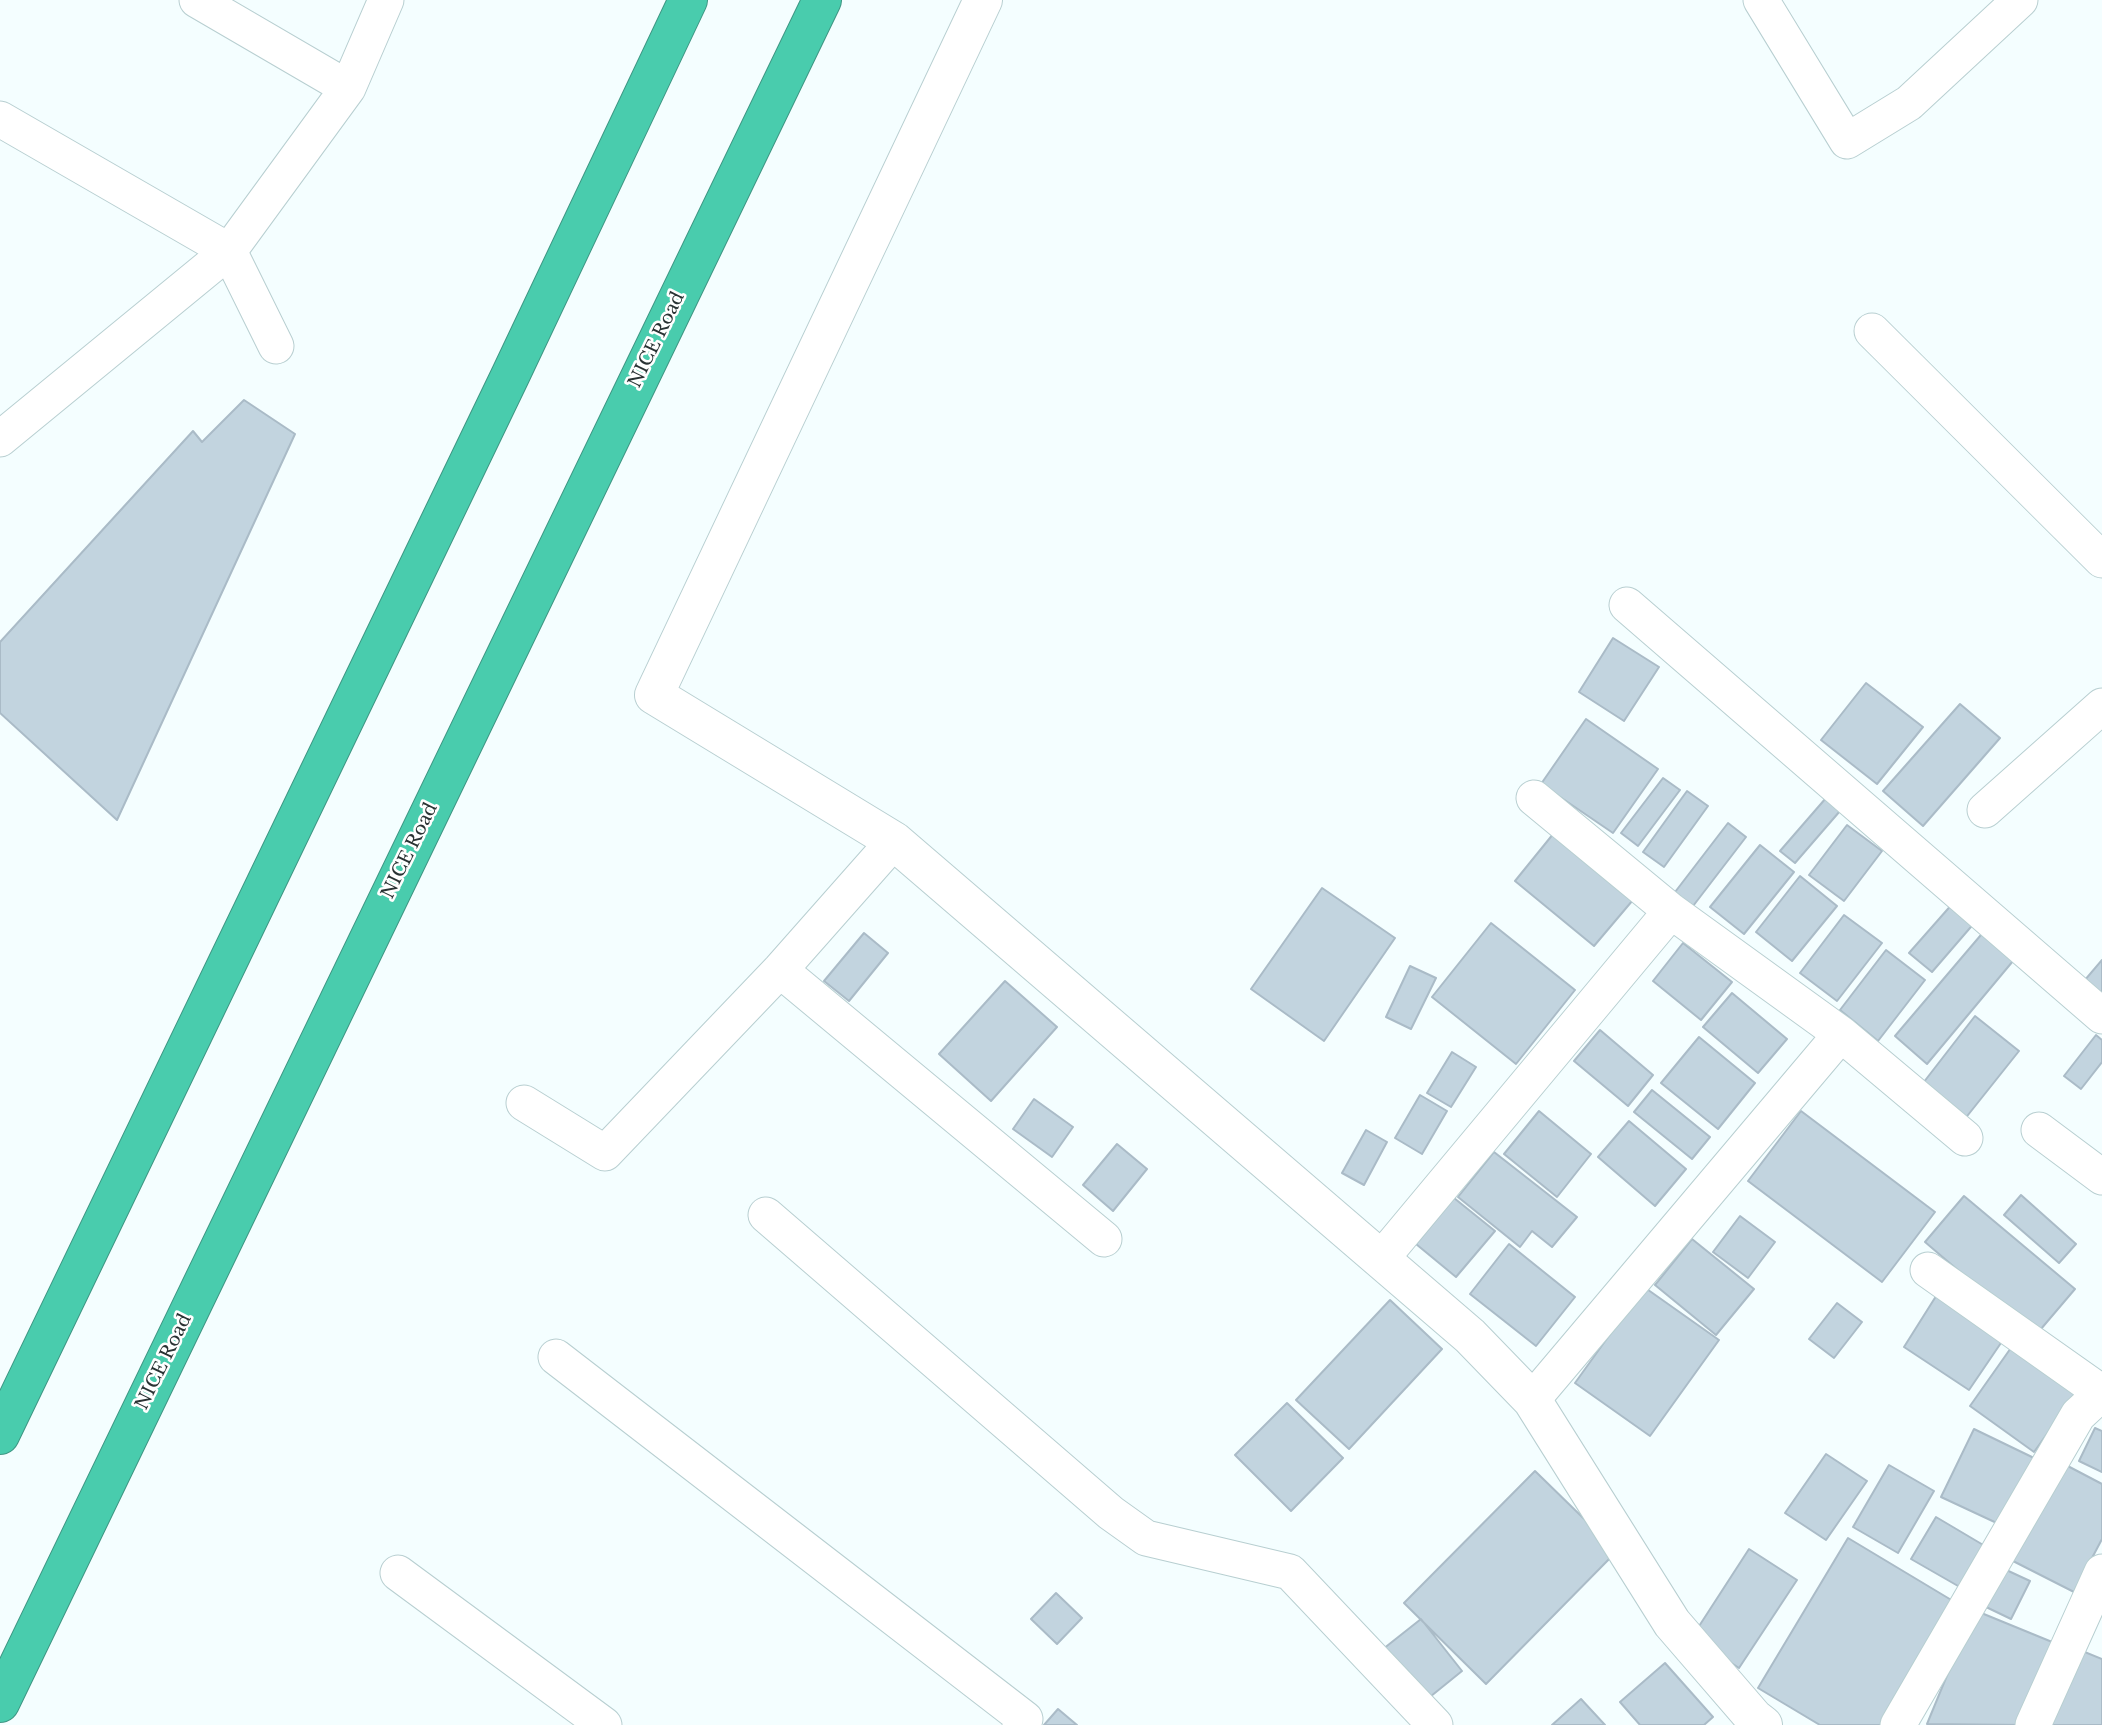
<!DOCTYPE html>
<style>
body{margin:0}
canvas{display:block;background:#f4feff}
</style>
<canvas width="2102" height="1725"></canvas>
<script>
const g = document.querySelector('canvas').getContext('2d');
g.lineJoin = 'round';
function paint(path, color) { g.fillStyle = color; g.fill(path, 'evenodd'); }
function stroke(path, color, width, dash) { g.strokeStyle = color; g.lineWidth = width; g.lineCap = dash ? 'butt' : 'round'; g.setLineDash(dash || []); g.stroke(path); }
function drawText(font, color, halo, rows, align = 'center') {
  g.font = font + ' "Libre Baskerville",serif'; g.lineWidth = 5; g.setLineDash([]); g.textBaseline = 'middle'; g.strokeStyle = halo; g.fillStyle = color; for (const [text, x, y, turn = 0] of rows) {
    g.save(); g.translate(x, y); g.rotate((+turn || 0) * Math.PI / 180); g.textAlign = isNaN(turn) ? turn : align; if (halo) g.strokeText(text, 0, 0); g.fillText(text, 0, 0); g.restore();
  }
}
const building = new Path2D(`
 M 244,400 L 295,434 L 117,820 L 0,713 L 0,642 L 193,431 L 202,442 Z
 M 1613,638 L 1659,667 L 1624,721 L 1579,692 Z
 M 1866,683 L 1923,727 L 1877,784 L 1821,740 Z
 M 1960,704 L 2000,738 L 1923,826 L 1883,791 Z
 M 1586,719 L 1658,769 L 1613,833 L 1541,784 Z
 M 1663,778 L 1680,790 L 1638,846 L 1621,833 Z
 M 1687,791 L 1708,806 L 1664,867 L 1643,852 Z
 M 1826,798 L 1840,811 L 1795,863 L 1780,851 Z
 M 1728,823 L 1746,837 L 1690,910 L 1672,896 Z
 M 1847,825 L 1882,851 L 1844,901 L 1809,875 Z
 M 1558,828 L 1638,894 L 1594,946 L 1515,881 Z
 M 1760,845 L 1794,872 L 1744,934 L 1710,907 Z
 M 1800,876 L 1837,906 L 1792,961 L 1756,932 Z
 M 1322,888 L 1395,938 L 1324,1041 L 1251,989 Z
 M 1954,902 L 1976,921 L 1932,972 L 1909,953 Z
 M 1844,915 L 1882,943 L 1837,1001 L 1800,973 Z
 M 1491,923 L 1575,990 L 1516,1064 L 1432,997 Z
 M 1986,929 L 2018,955 L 1927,1064 L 1895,1036 Z
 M 864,933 L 888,953 L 849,1001 L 824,981 Z
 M 1683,943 L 1732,982 L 1701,1020 L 1653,981 Z
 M 1886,950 L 1925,980 L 1878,1041 L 1840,1010 Z
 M 2102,960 L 2102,1006 L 2079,987 Z
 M 1410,966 L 1436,978 L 1411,1029 L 1386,1017 Z
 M 1005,981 L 1057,1027 L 991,1101 L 939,1054 Z
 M 1732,993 L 1787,1039 L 1758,1073 L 1703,1027 Z
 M 1975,1016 L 2019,1051 L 1964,1120 L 1920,1087 Z
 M 1600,1030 L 1653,1075 L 1628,1106 L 1574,1061 Z
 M 2096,1035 L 2102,1040 L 2102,1062 L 2081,1089 L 2064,1076 Z
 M 1699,1037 L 1755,1083 L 1718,1129 L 1661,1083 Z
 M 1452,1052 L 1476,1067 L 1451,1107 L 1427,1093 Z
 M 1652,1090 L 1710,1137 L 1692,1159 L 1634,1112 Z
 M 1420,1095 L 1447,1111 L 1422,1154 L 1395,1138 Z
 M 1034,1099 L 1073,1127 L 1052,1157 L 1013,1129 Z
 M 1539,1111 L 1591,1154 L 1557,1197 L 1504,1154 Z
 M 1801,1111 L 1935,1212 L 1882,1282 L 1748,1181 Z
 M 1629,1121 L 1686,1169 L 1655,1206 L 1598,1157 Z
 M 1366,1130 L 1387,1142 L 1364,1185 L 1342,1173 Z
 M 1117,1144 L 1147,1169 L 1113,1211 L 1083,1185 Z
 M 1494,1152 L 1577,1217 L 1552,1247 L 1532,1231 L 1520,1247 L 1458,1197 Z
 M 2021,1195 L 2076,1244 L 2059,1263 L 2004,1215 Z
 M 1964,1196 L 2075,1289 L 2035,1336 L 1925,1242 Z
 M 1454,1198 L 1495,1231 L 1456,1277 L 1416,1244 Z
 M 1740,1216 L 1775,1242 L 1748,1278 L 1713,1252 Z
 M 1692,1239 L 1754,1289 L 1716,1335 L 1655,1285 Z
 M 1509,1244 L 1575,1297 L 1536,1346 L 1470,1294 Z
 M 1644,1287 L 1719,1340 L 1650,1436 L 1575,1383 Z
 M 1938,1293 L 2005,1337 L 1969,1390 L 1904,1347 Z
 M 1390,1300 L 1442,1349 L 1349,1449 L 1296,1400 Z
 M 1837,1303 L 1862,1322 L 1834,1358 L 1809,1339 Z
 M 2013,1345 L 2078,1391 L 2034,1452 L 1970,1406 Z
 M 1287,1403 L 1343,1458 L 1291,1511 L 1235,1455 Z
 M 2095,1428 L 2102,1431 L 2102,1472 L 2079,1461 Z
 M 1974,1429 L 2034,1458 L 2001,1525 L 1941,1497 Z
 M 1826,1454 L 1867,1481 L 1826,1540 L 1785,1513 Z
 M 2062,1463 L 2102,1484 L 2102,1539 L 2074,1592 L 2011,1560 Z
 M 1889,1465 L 1934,1491 L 1898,1553 L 1853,1527 Z
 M 1535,1471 L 1617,1551 L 1486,1684 L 1404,1603 Z
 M 1936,1517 L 1990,1549 L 1965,1590 L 1911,1559 Z
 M 1848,1538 L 1958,1604 L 1885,1725 L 1820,1725 L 1758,1688 Z
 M 1749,1549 L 1797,1580 L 1739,1668 L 1692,1637 Z
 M 2002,1568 L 2030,1581 L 2011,1619 L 1984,1606 Z
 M 1056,1593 L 1082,1618 L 1057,1644 L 1031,1619 Z
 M 1974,1610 L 2057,1644 L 2023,1725 L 1927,1724 Z
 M 1421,1619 L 1462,1671 L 1420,1705 L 1378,1653 Z
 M 2070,1646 L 2102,1659 L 2102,1725 L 2037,1725 Z
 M 1665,1663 L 1713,1717 L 1704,1725 L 1640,1725 L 1620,1702 Z
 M 1581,1699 L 1605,1725 L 1552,1725 Z
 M 1058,1709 L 1077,1725 L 1044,1725 Z`);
const street = new Path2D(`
 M 197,0 L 348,88
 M 1761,0 L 1847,141 L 1909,103 L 2020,0
 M 0,119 L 229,251 L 0,439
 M 1872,331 L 2102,560
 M 276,346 L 229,251 L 348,88 L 386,0
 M 1627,605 L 2102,1016
 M 1534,798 L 1671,911 L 1841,1034 L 1965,1138
 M 1985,810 L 2102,706
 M 780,970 L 1104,1239
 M 524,1103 L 605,1153 L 780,970 L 894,841
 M 2039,1130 L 2102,1177
 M 766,1215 L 1111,1513 L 1146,1538 L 1290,1572 L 1435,1725
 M 1381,1259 L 1671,911
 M 1928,1270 L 2102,1393
 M 556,1357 L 1025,1719 L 1020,1725
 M 1532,1400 L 1841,1034
 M 398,1573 L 604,1725
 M 1898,1725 L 2078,1415 L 2102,1393
 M 2033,1725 L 2102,1572`);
const secondary = new Path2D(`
 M 983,0 L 654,695 L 894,841 L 1470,1336 L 1532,1400 L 1672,1623 L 1754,1718 L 1763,1725`);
const highway = new Path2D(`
 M 0,1435 L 510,376 L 688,0
 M 0,1703 L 822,0`);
const streetNames = [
 ["NICE Road",657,340,-64],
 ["NICE Road",410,851,-64],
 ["NICE Road",164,1362,-64]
];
paint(building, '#c2d4df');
stroke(building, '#aabbc7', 2);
stroke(street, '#b8cfd1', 37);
stroke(secondary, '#b8cfd1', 40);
stroke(highway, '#3e9683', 40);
stroke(street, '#fff', 35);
stroke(secondary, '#fff', 38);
stroke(highway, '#49ccad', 38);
drawText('18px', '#2a3334', '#fff', streetNames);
</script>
